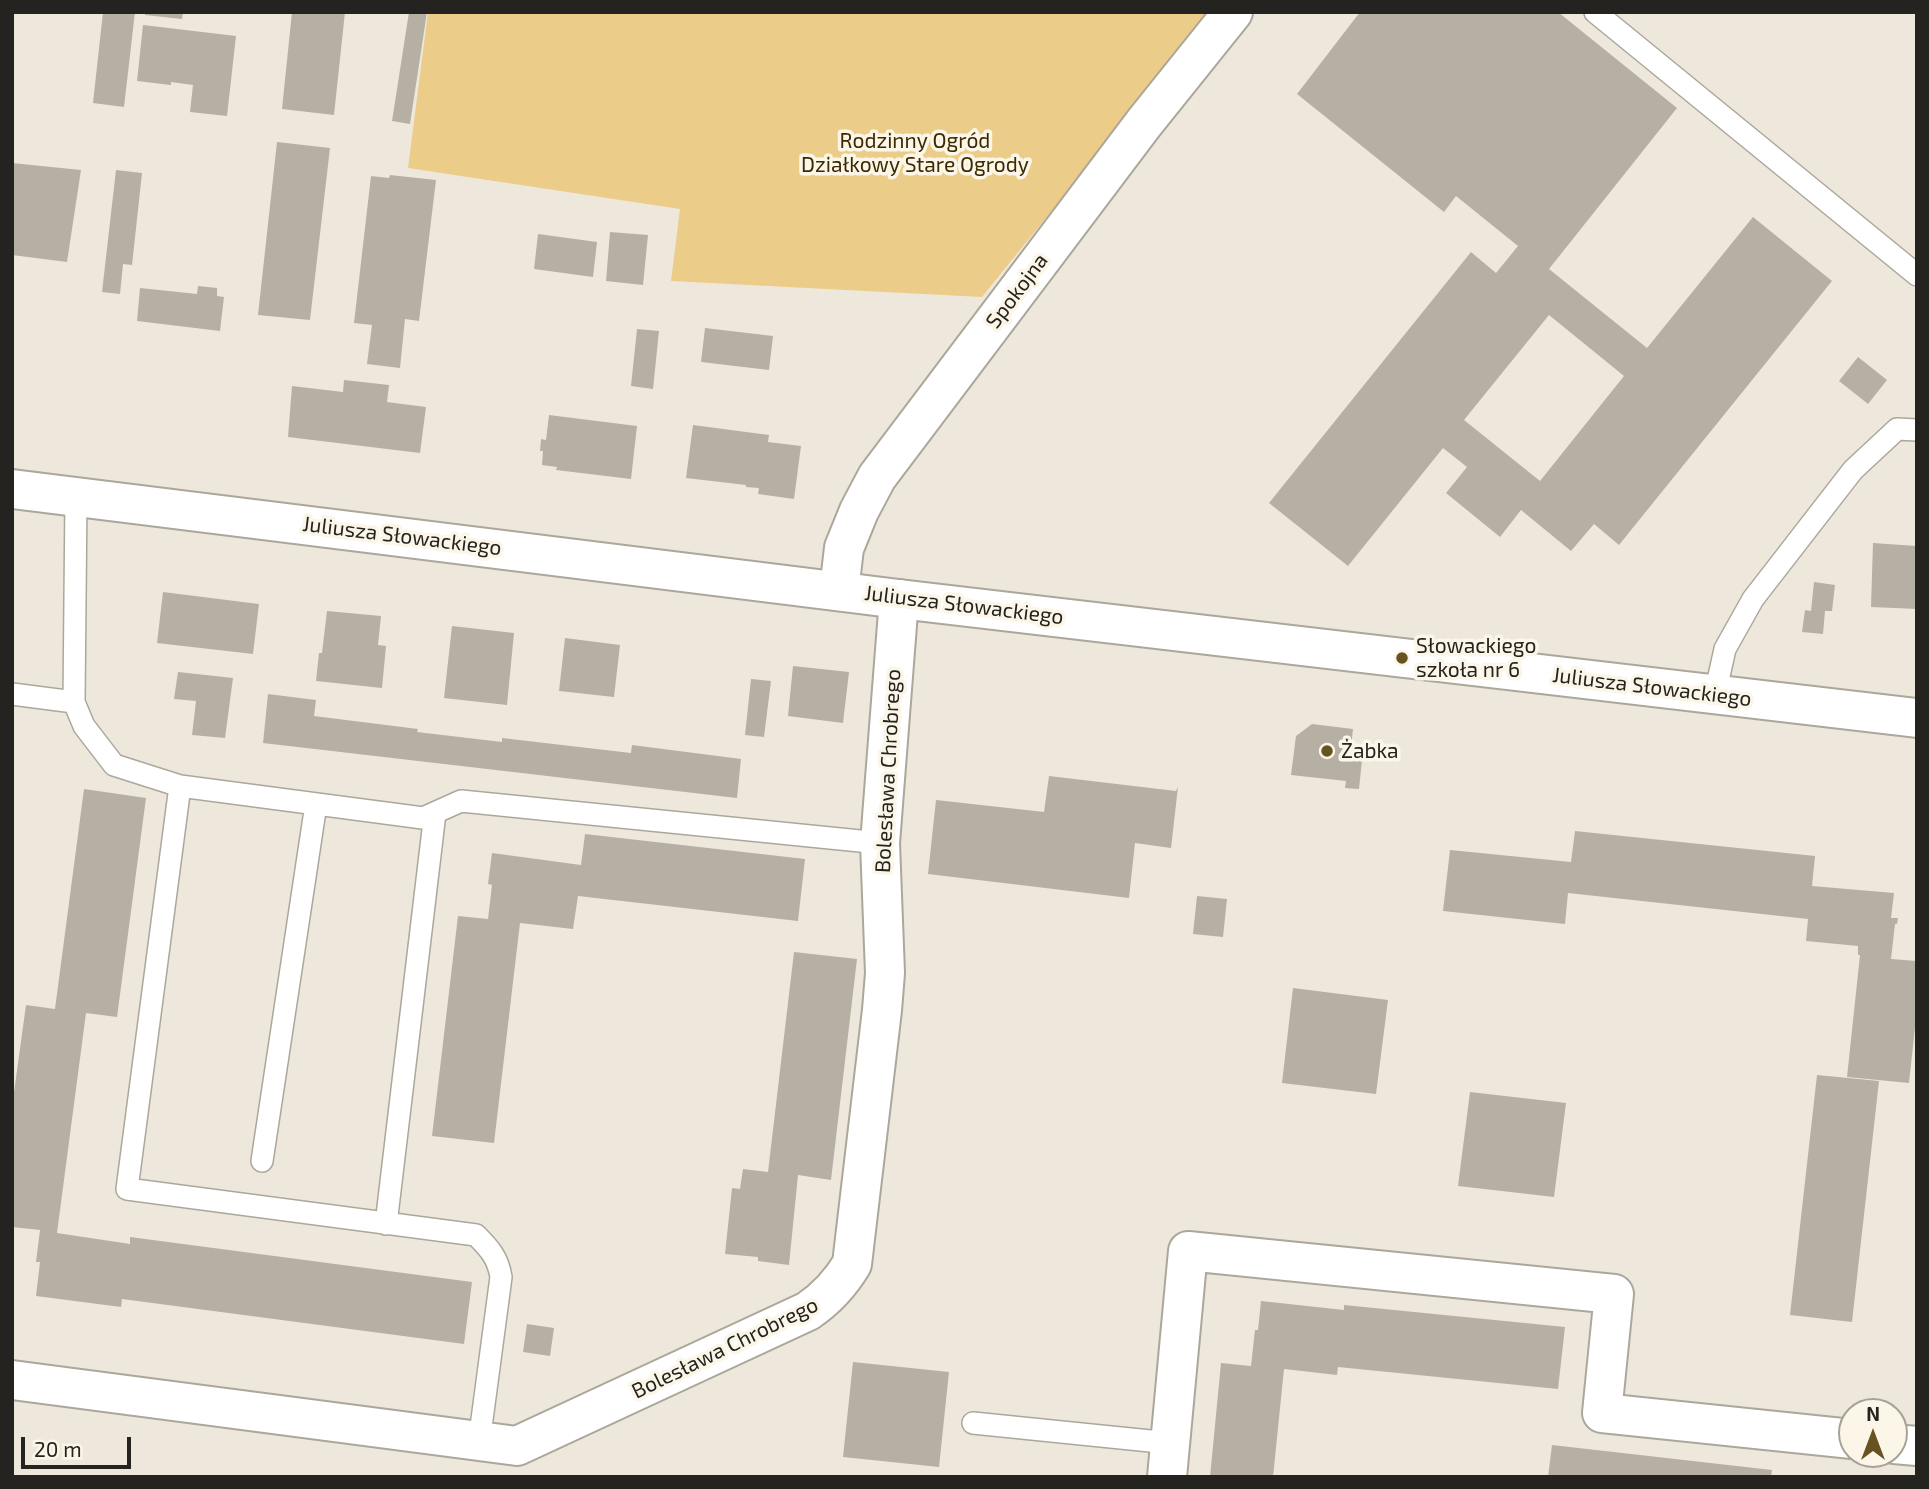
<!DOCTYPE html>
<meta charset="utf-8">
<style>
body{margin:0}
#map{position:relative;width:1929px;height:1489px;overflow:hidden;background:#eee8dc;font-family:"Exo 2",sans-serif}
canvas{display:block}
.frame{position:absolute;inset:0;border:14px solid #25231f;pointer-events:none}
.north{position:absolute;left:1838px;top:1398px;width:70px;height:70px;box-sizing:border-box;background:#fcf6e9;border:2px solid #a6a298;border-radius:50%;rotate:0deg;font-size:19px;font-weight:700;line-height:28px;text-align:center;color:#25231f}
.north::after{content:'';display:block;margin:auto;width:24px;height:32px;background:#675221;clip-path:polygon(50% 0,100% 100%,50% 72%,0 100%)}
.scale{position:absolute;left:21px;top:1437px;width:110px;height:32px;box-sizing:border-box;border:4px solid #25231f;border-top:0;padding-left:9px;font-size:21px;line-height:24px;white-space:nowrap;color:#25231f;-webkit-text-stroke:5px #fcf6e9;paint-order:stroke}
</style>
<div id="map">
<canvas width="1929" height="1489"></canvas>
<div class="frame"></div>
<div class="north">N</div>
<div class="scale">20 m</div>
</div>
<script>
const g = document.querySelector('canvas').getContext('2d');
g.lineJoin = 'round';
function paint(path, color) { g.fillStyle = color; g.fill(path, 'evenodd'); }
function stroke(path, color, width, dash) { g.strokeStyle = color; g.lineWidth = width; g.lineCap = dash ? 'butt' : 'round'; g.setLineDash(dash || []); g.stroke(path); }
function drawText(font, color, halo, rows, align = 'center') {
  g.font = font + ' "Exo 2",sans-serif'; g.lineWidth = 7; g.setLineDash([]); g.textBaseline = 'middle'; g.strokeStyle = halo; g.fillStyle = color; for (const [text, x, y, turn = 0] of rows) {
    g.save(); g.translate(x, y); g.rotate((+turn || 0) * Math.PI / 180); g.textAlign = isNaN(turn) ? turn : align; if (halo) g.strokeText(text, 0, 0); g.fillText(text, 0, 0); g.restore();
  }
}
const green = new Path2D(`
 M 428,12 L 1212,12 L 982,297 L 671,281 L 680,209 L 408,168 Z`);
const building = new Path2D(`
 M 103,12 L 135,12 L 124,107 L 93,103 Z
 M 145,12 L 183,12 L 182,19 L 145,15 Z
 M 292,12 L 345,12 L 334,115 L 282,109 Z
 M 409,12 L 427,12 L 410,124 L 392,121 Z
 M 1360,12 L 1558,12 L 1677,108 L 1549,269 L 1647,348 L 1753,217 L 1832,281 L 1619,545 L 1594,524 L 1571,551 L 1521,510 L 1500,537 L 1446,493 L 1467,467 L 1443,448 L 1348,566 L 1269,503 L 1471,252 L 1496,273 L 1518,246 L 1456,196 L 1444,212 L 1297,94 ZM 1549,315 L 1624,376 L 1540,481 L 1464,420 Z
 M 143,25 L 236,36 L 227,116 L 190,112 L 193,85 L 171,82 L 171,85 L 137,81 Z
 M 277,142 L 330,148 L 310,320 L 258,315 Z
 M 12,163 L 81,170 L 67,262 L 12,255 Z
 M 116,170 L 142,173 L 132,265 L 123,264 L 120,294 L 102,292 Z
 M 390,175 L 436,180 L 419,321 L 405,319 L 400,368 L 367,364 L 372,325 L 354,323 L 371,176 L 389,178 Z
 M 610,232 L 648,235 L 643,285 L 606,281 Z
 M 538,234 L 597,242 L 593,277 L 534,269 Z
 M 198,286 L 217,288 L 217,296 L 224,297 L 220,331 L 137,321 L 140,288 L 197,294 Z
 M 705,328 L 773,336 L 769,370 L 701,362 Z
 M 637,329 L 659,331 L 653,389 L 631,386 Z
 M 1858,357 L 1887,380 L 1868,404 L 1839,381 Z
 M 344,380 L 389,385 L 387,402 L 426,407 L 420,453 L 288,437 L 292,386 L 343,392 Z
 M 549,415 L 637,426 L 631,479 L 556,470 L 557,467 L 542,465 L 543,451 L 540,451 L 541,439 L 546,440 Z
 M 693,425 L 769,435 L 768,442 L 801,446 L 794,499 L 758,494 L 759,488 L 746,487 L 746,485 L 686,478 Z
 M 1873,543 L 1917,546 L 1917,609 L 1871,607 Z
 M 1814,582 L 1835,585 L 1832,611 L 1825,611 L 1823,634 L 1802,632 L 1805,610 L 1811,611 Z
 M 163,592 L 259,604 L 253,654 L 157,643 Z
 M 327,611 L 381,616 L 378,645 L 386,646 L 382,688 L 316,681 L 319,653 L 322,653 Z
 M 452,626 L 514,633 L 507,705 L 444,698 Z
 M 565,638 L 620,645 L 614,697 L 559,691 Z
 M 793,666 L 849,672 L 843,723 L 788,716 Z
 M 178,672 L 233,678 L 225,738 L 192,735 L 196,701 L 174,699 Z
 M 751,679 L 771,681 L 764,737 L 745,735 Z
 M 268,694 L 316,700 L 314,716 L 418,729 L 417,732 L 502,742 L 502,738 L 631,753 L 632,745 L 741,759 L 737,798 L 263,743 Z
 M 1312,724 L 1353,729 L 1350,758 L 1362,760 L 1359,789 L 1345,788 L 1346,781 L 1291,775 L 1296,736 Z
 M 1049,776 L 1176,791 L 1178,787 L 1171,848 L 1135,843 L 1129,898 L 928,874 L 936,800 L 1044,812 Z
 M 84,789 L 146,798 L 117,1017 L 86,1013 L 57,1233 L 130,1244 L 130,1237 L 472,1282 L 464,1344 L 122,1299 L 121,1307 L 36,1296 L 40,1262 L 36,1262 L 40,1230 L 12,1227 L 12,1107 L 26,1005 L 55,1009 Z
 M 1575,831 L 1815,856 L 1812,886 L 1894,893 L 1891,918 L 1898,918 L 1897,924 L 1895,924 L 1891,959 L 1917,961 L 1917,1009 L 1909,1083 L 1847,1077 L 1860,955 L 1858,955 L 1858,946 L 1806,941 L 1808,919 L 1568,893 L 1565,924 L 1443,911 L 1450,850 L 1571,862 Z
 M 585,834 L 805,859 L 798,921 L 578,896 L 573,929 L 520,923 L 494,1143 L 432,1136 L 458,916 L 488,919 L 492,885 L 488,884 L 492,853 L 581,865 Z
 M 1197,896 L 1227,899 L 1223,937 L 1193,934 Z
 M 794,952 L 857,959 L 831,1180 L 798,1175 L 789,1265 L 758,1261 L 758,1257 L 725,1254 L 732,1188 L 740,1189 L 743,1169 L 768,1172 Z
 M 1293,988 L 1388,1000 L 1376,1094 L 1282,1083 Z
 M 1817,1075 L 1879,1081 L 1852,1322 L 1790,1315 Z
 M 1470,1092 L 1566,1103 L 1554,1197 L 1458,1186 Z
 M 1261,1301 L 1344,1310 L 1344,1305 L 1565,1327 L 1558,1389 L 1338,1367 L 1337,1375 L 1284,1369 L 1273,1477 L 1210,1477 L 1221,1363 L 1251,1366 L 1255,1330 L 1258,1330 Z
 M 527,1324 L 554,1328 L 550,1356 L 523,1352 Z
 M 853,1362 L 949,1372 L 939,1467 L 843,1457 Z
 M 1552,1445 L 1772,1470 L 1771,1477 L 1548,1477 Z`);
const service = new Path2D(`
 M 1595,12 L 1917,275
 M 76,496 L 74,702 L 84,726 L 114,765 L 180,786 L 423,818 L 461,801 L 880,843
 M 12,694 L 74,702
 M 1715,694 L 1725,649 L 1753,599 L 1853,470 L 1897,429 L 1917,430
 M 180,786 L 127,1189 L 476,1235 C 490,1249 498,1258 501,1277 L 479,1442
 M 262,1161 L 316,804
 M 386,1224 L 435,813
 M 973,1423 L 1170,1443`);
const minor = new Path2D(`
 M 839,591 L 844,548 L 859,511 L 877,477 L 1144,123 L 1233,12
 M 12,1380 L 517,1446 L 808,1311 C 827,1298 840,1284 852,1264 L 882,1010 L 885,973 L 880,843 L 899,599
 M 1894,1444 L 1917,1446
 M 1167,1477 L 1188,1251 L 1614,1294 L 1602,1413 L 1852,1439`);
const tertiary = new Path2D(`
 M 12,489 L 899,599 L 1917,718`);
const markers = [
 [1402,658,7,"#675221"],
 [1327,751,7,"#675221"]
];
const parkNames = [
 ["Rodzinny Ogród",915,141],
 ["Działkowy Stare Ogrody",915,165]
];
const streetNames = [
 ["Spokojna",1017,291,-53],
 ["Juliusza Słowackiego",402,536,7],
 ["Juliusza Słowackiego",964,605,7],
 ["Juliusza Słowackiego",1652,687,7],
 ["Bolesława Chrobrego",888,771,-87],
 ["Bolesława Chrobrego",725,1348,-26]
];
const poiNames = [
 ["Słowackiego",1416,646],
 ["szkoła nr 6",1416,670],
 ["Żabka",1341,751]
];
paint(green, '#eccc89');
paint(building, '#b6b0a4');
stroke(service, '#aca79b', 24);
stroke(minor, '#aca79b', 42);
stroke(tertiary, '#aca79b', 42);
stroke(service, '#fff', 21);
stroke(minor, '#fff', 38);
stroke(tertiary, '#fff', 38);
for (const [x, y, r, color] of markers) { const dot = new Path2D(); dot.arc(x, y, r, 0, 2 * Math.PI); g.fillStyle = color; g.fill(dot); stroke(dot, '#fcf6e9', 2.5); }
drawText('21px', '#3b2a00', '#fcf6e9', parkNames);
drawText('21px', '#25231f', '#fcf6e9', streetNames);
drawText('21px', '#25231f', '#fcf6e9', poiNames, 'left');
</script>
